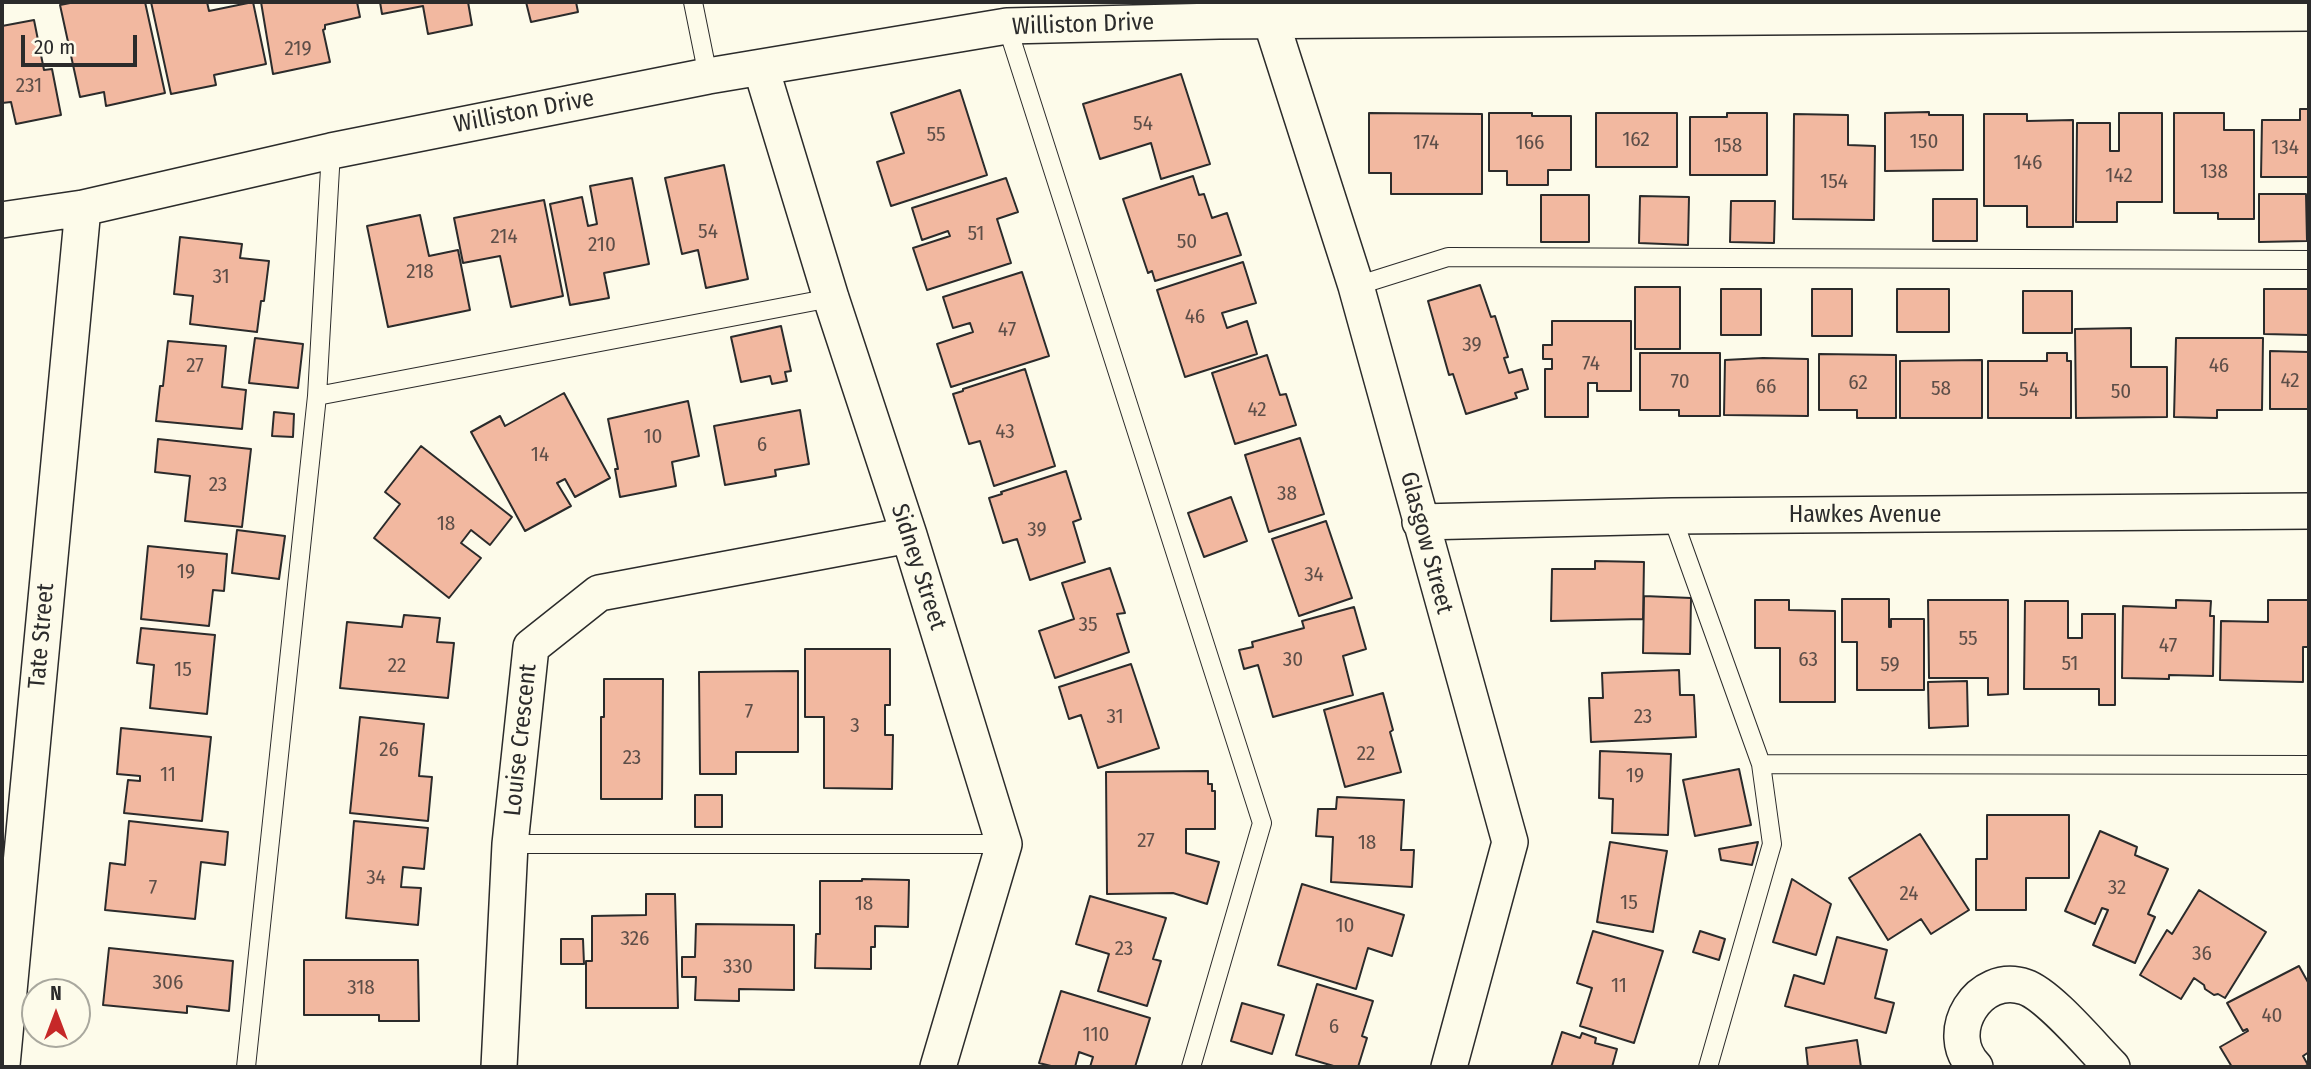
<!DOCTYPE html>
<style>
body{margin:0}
#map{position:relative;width:2311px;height:1069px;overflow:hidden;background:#fdfbea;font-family:"Fira Sans Condensed",sans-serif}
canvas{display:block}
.frame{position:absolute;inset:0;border:4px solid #2b2b2b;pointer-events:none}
.north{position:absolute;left:21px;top:978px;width:70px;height:70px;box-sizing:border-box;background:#fdfbea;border:2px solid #a9a89e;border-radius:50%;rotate:0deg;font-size:19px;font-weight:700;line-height:28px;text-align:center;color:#2b2b2b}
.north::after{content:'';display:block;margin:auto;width:24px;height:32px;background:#c62828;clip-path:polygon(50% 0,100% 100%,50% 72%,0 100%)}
.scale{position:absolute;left:21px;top:35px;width:116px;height:32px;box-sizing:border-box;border:4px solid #2b2b2b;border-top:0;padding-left:9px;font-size:21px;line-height:24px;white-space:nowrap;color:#2b2b2b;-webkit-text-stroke:5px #fdfbea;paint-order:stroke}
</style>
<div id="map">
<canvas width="2311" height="1069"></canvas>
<div class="frame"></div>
<div class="north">N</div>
<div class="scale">20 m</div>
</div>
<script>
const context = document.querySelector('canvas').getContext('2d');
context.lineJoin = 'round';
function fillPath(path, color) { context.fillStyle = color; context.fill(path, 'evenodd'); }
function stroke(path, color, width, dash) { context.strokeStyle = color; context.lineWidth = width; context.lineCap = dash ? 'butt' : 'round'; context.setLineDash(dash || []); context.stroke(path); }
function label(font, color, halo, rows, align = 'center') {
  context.font = font + ' "Fira Sans Condensed",sans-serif'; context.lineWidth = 5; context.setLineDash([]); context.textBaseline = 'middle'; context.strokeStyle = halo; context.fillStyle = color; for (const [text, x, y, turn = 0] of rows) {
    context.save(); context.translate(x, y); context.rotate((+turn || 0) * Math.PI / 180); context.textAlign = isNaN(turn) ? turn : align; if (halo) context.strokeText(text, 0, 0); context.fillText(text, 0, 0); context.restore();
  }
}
const building = new Path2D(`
 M75,2H145L165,93L106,106L104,92L80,97L60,5Z
 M151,2H207L209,11L253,2L266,64L214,75L216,85L171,94Z
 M261,2H357L360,17L325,25V29L323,30L330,62L273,74Z
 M380,2H468L472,25L428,34L423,6L382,14Z
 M526,2H576L578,12L531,22Z
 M34,20L44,70L52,69L61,115L16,124L11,102L2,103V26Z
 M1181,74L1210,164L1161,179L1151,143L1100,159L1083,104Z
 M960,90L987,175L891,206L877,162L904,153L891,113Z
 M2300,109H2309V177H2261L2262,120H2300Z
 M1929,112V115H1963V170L1885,171V113Z
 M1369,113L1482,114V194H1391V173H1369Z
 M1489,113H1532V116H1571V170H1548V185H1507V171H1489Z
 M1596,113H1677V167H1596Z
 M1727,113H1767V175H1690V117H1727Z
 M2119,113H2162V202H2117V222H2076L2077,123H2110V151H2119Z
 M2174,113H2224V130H2254V219H2218V213H2174Z
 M1794,114L1848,115V145L1875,146L1874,220L1793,219Z
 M1984,114H2027V121L2073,120V227H2027V206H1984Z
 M724,165L748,279L706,288L698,250L682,254L665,178Z
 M1193,176L1199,195L1204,194L1212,218L1227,213L1241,255L1155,281L1152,271L1148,273L1123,199Z
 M632,178L649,264L604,273L609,298L570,305L550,204L582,197L588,226L597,224L590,186Z
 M1006,178L1018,212L997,219L1011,263L927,290L913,248L950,236L948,231L922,240L912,208Z
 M2259,194H2306L2307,241L2259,242Z
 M1541,195H1589V242H1541Z
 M1640,196L1689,197L1688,245L1639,243Z
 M1933,199H1977V241H1933Z
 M544,200L563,296L511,307L500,256L463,263L454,218Z
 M1731,201H1775L1774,243L1730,242Z
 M420,215L429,256L458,250L470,310L388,327L367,226Z
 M180,237L242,244L240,258L269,261L264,301H261L257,332L190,324L193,296L174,294Z
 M1243,262L1256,303L1222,313L1227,328L1247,321L1257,354L1185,377L1157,290Z
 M1022,272L1049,356L951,387L937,344L973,332L970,323L953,328L943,297Z
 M1480,285L1491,317L1495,316L1508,357L1504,358L1509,373L1522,369L1528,389L1515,393L1517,398L1466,414L1453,374L1449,375L1428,301Z
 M1635,287H1680V349H1635Z
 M1721,289H1761V335H1721Z
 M1812,289H1852V336H1812Z
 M1897,289H1949V332H1897Z
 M2264,289H2309V335L2264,334Z
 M2023,291H2072V333H2023Z
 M1552,321H1631V391H1597V383H1588V417H1545V369H1552V359H1543V345H1552Z
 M781,326L791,371L785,372L787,381L772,384L770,376L741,382L731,337Z
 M2131,328V367H2167V417L2076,418L2075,329Z
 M255,338L303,344L298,388L249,383Z
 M2176,338H2263L2262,410H2217V418L2174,417Z
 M168,341L226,346L222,387L246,390L242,429L156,421L160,386H163Z
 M2270,351L2309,352V416L2308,409H2270Z
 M1640,353H1720V416H1679V410H1640Z
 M2047,353H2067V361H2071V418H1988V361H2047Z
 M1819,354L1896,355V418H1857V410H1819Z
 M1267,355L1280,395L1286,394L1296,425L1235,444L1212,373Z
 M1763,358L1808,359V416L1724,415L1725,360Z
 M1982,360V418H1900V361Z
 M1025,369L1055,466L994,486L980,441L969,444L953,394L963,391V389Z
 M564,393L610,478L575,497L565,479L557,483L571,506L525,531L471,432L500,416L505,426Z
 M688,401L699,456L672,462L676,486L620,497L615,469H618L608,419Z
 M800,410L809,464L775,470L776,476L725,485L714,426Z
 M274,412L294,414L293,437L272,436Z
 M1300,438L1324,514L1269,532L1245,455Z
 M158,439L251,449L242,527L185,521L190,476L155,472Z
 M421,446L512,517L490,545L471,530L461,543L481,558L449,598L374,538L400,504L385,492Z
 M1066,471L1081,519L1073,522L1085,562L1030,580L1017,539L1003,543L989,498L1002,494L1001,492Z
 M1231,497L1247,541L1204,557L1188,513Z
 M1326,521L1352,598L1299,616L1272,539Z
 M237,530L285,536L279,579L232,573Z
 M148,546L227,554L224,591L213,590L209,626L141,619Z
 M1595,561L1644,562L1643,619L1551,621L1552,569H1595Z
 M1110,568L1125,613L1117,614L1129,652L1055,678L1039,631L1074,619L1062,583Z
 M1644,596L1691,598L1690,654L1643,653Z
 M1842,599H1889V627H1891V619H1924V690H1857V642H1842Z
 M1755,600H1789V610L1835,611V702H1780V648H1755Z
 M1928,600H2008V694L1988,695V678H1929Z
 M2176,600L2211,601L2210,616H2214L2213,676L2169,675V679L2122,678L2123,606L2176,608Z
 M2268,600H2309V647H2303V682L2220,680L2221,621L2268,622Z
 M2025,601H2068V638H2082V614H2115V705H2099V689H2024Z
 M1354,607L1366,649L1343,656L1353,695L1273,717L1258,665L1244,669L1239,650L1253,647L1252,642L1304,628L1302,621Z
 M404,615L440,618L437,642L454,643L448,698L340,688L347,622L402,627Z
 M141,628L215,635L207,714L150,708L154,665L137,663Z
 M805,649H890V705H885V735H893L892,789L824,788V717H805Z
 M1131,664L1159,748L1098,768L1081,715L1069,719L1059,687Z
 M1679,670L1680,695H1694L1696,737L1591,742L1589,698H1603L1602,673Z
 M798,671V752H736V774H700L699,672Z
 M604,679H663L662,799H601V717H604Z
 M1967,681L1968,726L1929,728L1928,682Z
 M1383,693L1393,730L1390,732L1401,772L1345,787L1324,710Z
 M360,717L424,724L419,776L432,777L428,821L350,813Z
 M121,728L211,737L202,821L124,813L128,780L140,781V776L117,774Z
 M1600,751L1671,754L1668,835L1612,833L1613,799L1599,798Z
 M1739,769L1751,825L1695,836L1683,780Z
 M1208,771V784H1212V791H1215V829H1186V853L1219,862L1207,904L1173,893L1107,894L1106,772Z
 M695,795H722V827H695Z
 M1337,797L1404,800L1401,850H1414L1412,887L1331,882L1333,837L1316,836L1318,809H1336Z
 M1987,815H2069V878H2026V910H1976V859H1987Z
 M129,821L228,832L225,865L201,862L195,919L105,910L110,863L125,865Z
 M354,821L428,828L424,869L403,867L401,887L421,888L418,925L346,918Z
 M2100,831L2137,847L2135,855L2168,869L2148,914L2155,917L2135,963L2093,945L2108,910L2102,908L2095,924L2065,911Z
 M1920,834L1969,910L1931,934L1921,919L1888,940L1849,878Z
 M1610,842L1667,851L1653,932L1597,922Z
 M1758,842L1752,865L1721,860L1719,849Z
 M862,879L909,880L908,927L875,926V947H871V969L815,968L816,934H820V881H862Z
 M1792,879L1831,904L1816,955L1773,942Z
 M1302,884L1404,915L1392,956L1368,948L1356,989L1278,965Z
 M2199,890L2266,932L2225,998L2218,994L2214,995L2205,989L2204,985L2194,978L2181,999L2140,975L2167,930L2172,934Z
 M646,894H675L678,1008H586V961H592V916L646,915Z
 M1090,896L1166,918L1153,959L1161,961L1147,1006L1098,991L1109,954L1076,944Z
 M696,924L794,925V990L739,989V1001L695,1000L696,977H682V957H695Z
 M1593,931L1663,951L1634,1043L1580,1026L1592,988L1577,983Z
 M1700,931L1725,939L1719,960L1693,952Z
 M1837,937L1887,950L1875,998L1894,1003L1886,1033L1785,1006L1794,975L1824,984Z
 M561,939H583L584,964H561Z
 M109,948L233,961L229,1011L187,1006V1013L103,1005Z
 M304,960H418L419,1021H379V1015H304Z
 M2299,966L2309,984V1052L2303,1056L2308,1065L2303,1067H2232L2220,1047L2248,1031L2247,1029L2243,1031L2227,1003Z
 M1317,984L1373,1001L1362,1036L1367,1038L1358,1067H1337L1296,1055Z
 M1061,991L1150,1018L1135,1067H1090L1093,1057L1079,1052L1075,1067H1055L1039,1063Z
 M1242,1003L1284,1015L1272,1054L1231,1041Z
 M1562,1032L1580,1038L1582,1033L1596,1038L1595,1043L1617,1049L1612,1067H1551Z
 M1857,1040L1861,1067H1808L1806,1048Z`);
fillPath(building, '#f2b8a0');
stroke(building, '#2b2b2b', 2);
const lane = new Path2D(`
 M693,2L708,76
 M1007,26L1262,823L1191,1067
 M1356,286L1448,257L2309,260
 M317,396L831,298
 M1672,516L1761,764L1772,844L1708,1067
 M1761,764L2309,765
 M510,844H1004
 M246,1067L317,396L331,151`);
const street = new Path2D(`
 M1271,21L1356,286L1510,842L1449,1067
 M761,68L831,298L909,535L1004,844L938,1067
 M2,220L83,208L331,151L708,76L1007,26L1219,21L2309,13
 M1420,522L1672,516L2309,511
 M2,1065L83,208
 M499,1067L510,844L531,647L599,593L909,535
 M1975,1067C1941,1033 1979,971 2025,987C2049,995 2092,1047 2112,1067`);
stroke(lane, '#2b2b2b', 20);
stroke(street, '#2b2b2b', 38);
stroke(lane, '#fdfbea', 18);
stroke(street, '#fdfbea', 35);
label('21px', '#5d4e48', null, [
 ["219",298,49],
 ["231",29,86],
 ["54",1143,124],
 ["55",936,135],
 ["162",1636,140],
 ["150",1924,142],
 ["174",1426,143],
 ["166",1530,143],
 ["158",1728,146],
 ["134",2285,148],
 ["146",2028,163],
 ["138",2214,172],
 ["142",2119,176],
 ["154",1834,182],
 ["54",708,232],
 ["51",976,234],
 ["214",504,237],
 ["50",1187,242],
 ["210",602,245],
 ["218",420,272],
 ["31",221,277],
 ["46",1195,317],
 ["47",1007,330],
 ["39",1472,345],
 ["74",1591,364],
 ["27",195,366],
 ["46",2219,366],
 ["42",2290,381],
 ["70",1680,382],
 ["62",1858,383],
 ["66",1766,387],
 ["58",1941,389],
 ["54",2029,390],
 ["50",2121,392],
 ["42",1257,410],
 ["43",1005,432],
 ["10",653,437],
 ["6",762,445],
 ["14",540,455],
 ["23",218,485],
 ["38",1287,494],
 ["18",446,524],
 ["39",1037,530],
 ["19",186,572],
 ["34",1314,575],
 ["35",1088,625],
 ["55",1968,639],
 ["47",2168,646],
 ["30",1293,660],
 ["63",1808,660],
 ["51",2070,664],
 ["59",1890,665],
 ["22",397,666],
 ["15",183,670],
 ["7",749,712],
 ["31",1115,717],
 ["23",1643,717],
 ["3",855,726],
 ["26",389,750],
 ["22",1366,754],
 ["23",632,758],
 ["11",168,775],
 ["19",1635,776],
 ["27",1146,841],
 ["18",1367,843],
 ["34",376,878],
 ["7",153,888],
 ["32",2117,888],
 ["24",1909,894],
 ["15",1629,903],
 ["18",864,904],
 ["10",1345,926],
 ["326",635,939],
 ["23",1124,949],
 ["36",2202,954],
 ["330",738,967],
 ["306",168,983],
 ["11",1619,986],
 ["318",361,988],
 ["40",2272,1016],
 ["6",1334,1027],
 ["110",1096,1035]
]);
label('24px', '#2b2b2b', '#fdfbea', [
 ["Williston Drive",1083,25,-2],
 ["Williston Drive",524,112,-11],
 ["Hawkes Avenue",1865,515],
 ["Glasgow Street",1426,543,75],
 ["Sidney Street",918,567,72],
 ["Tate Street",42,636,-85],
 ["Louise Crescent",521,740,-84]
]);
</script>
